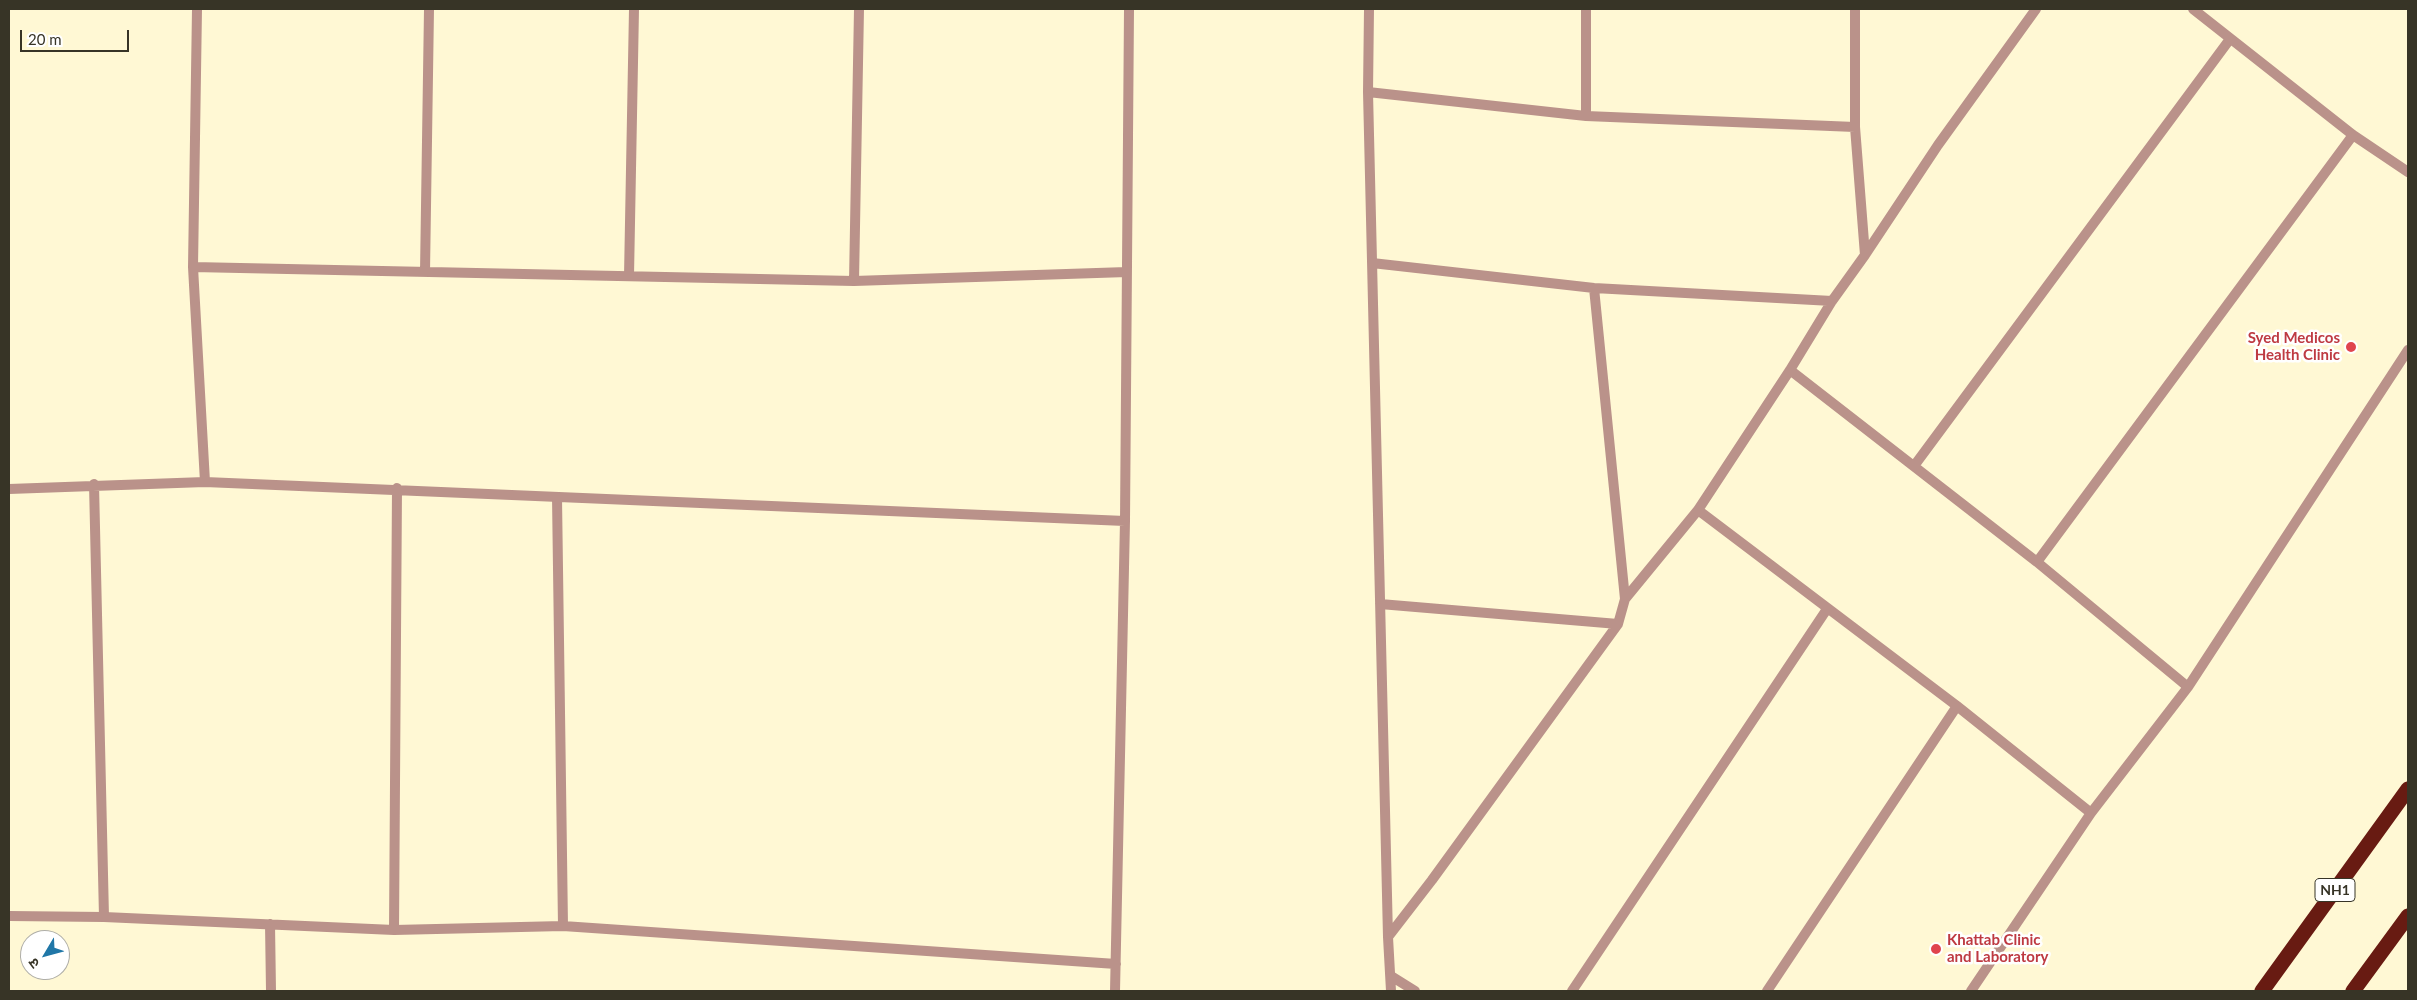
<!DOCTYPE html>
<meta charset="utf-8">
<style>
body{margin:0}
#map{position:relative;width:2417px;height:1000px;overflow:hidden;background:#fff8d4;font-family:Lato,"Noto Sans Devanagari",sans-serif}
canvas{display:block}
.frame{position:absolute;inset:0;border:10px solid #373426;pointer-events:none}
.north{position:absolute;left:20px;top:930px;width:50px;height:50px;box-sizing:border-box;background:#fff;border:1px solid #afaea8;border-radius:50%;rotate:233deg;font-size:14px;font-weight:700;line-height:20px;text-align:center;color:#373426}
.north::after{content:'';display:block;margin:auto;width:18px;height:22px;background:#2077a7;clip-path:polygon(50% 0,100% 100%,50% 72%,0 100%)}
.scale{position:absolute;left:20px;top:30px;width:109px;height:22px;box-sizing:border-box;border:2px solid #373426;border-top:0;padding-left:6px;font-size:15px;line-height:18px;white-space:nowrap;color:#373426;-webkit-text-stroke:4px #fff;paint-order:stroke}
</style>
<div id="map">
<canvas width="2417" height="1000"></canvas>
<div class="frame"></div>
<div class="north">उ</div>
<div class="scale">20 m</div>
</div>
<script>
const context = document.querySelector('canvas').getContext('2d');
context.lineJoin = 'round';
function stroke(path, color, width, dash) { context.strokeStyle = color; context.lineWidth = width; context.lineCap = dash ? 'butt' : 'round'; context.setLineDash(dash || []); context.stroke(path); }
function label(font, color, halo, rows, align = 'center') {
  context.font = font + ' Lato,sans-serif'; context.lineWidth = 5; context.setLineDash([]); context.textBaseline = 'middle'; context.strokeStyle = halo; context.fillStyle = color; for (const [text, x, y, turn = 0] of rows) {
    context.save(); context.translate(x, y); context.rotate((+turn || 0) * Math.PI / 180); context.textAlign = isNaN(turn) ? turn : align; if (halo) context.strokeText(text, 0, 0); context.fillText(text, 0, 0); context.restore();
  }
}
stroke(new Path2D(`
 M197,9L193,267L205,482
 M1369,9L1368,92L1388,937L1391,991
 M1586,9V116
 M1855,9V127L1865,255
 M2193,9L2353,135L2408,172
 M1368,92L1586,116L1855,127
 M1372,263L1594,288L1832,301
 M193,267L854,281L859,9
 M425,272L429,9
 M629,276L634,9
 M854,281L1127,272
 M1594,288L1625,599
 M1790,370L2037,562L2188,687
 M1914,466L2230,39
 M94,484L104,917
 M9,489L205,482L1125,521
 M557,497L563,926
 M1698,510L1957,706L2091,813
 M2037,562L2353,135
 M1380,604L1618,624
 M9,916L104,917L394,930L563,926L1116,964
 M270,924L271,991
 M394,930L397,488
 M1388,937L1432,880L1618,624L1625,599L1698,510L1790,370L1832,301L1865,255L1938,145L2036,9
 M1391,976L1415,991
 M1115,991L1125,521L1129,9
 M1572,991L1827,609
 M1767,991L1957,706
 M1971,991L2091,813L2188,687L2408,350`), '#ba928a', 10);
stroke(new Path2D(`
 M2262,991L2408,789
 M2353,991L2408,916`), '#681b12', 15);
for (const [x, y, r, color] of [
 [2351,347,6,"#e0444e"],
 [1936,949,6,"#e0444e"]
]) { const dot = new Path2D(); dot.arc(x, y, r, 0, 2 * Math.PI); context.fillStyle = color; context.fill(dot); stroke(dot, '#fff', 2); }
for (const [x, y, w] of [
 [2335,890,40]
]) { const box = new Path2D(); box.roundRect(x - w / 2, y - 11.5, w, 23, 4); context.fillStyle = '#fff'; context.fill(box); stroke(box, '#373426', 1); }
label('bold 14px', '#373426', null, [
 ["NH1",2335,890]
]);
label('bold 15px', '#be3a42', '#fff', [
 ["Syed Medicos",2340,338],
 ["Health Clinic",2340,355],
 ["Khattab Clinic",1947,940,"left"],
 ["and Laboratory",1947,957,"left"]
], 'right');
</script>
